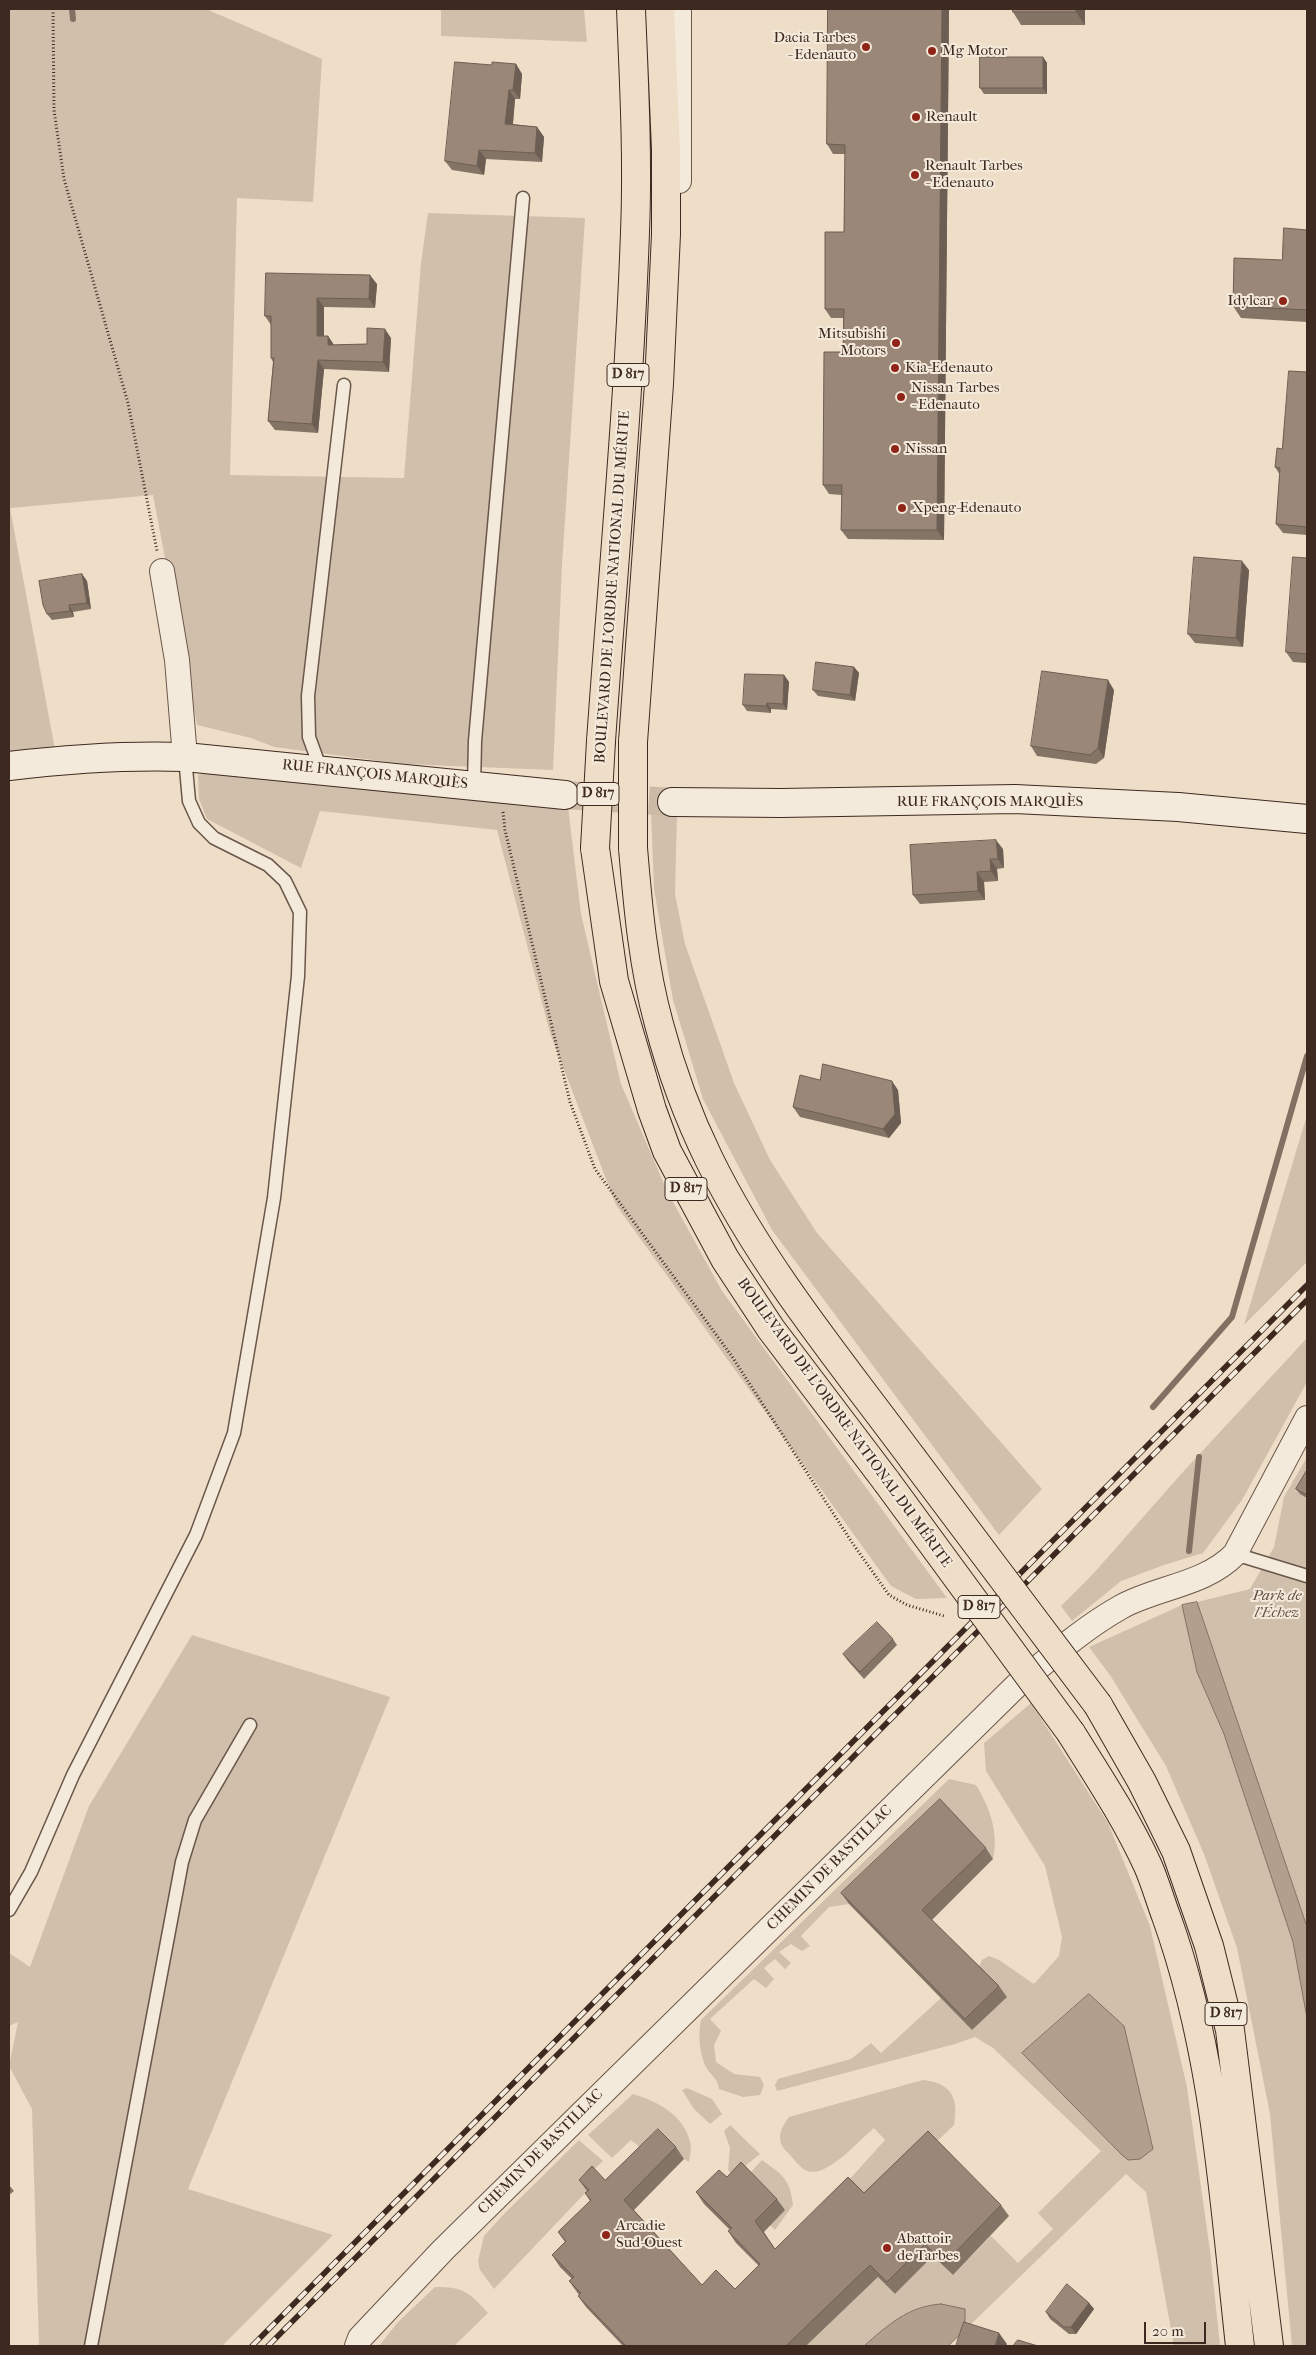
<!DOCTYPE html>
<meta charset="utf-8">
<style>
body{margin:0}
#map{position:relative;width:1316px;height:2355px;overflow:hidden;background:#eedec7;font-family:"IM FELL French Canon",serif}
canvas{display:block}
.frame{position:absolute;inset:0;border:10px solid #3e2920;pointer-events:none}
.scale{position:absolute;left:1144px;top:2322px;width:62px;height:22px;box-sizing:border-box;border:2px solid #3e2920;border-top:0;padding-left:6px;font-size:15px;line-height:18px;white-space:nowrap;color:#3e2920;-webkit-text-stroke:4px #f4eadb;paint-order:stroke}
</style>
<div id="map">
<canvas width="1316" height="2355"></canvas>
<div class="frame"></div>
<div class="scale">20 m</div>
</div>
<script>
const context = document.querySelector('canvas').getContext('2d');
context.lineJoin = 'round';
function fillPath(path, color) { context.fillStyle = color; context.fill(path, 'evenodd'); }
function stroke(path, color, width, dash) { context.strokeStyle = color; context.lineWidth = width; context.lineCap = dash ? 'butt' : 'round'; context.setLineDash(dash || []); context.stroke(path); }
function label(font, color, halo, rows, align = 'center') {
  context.font = font + ' "IM FELL French Canon",serif'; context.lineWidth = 4; context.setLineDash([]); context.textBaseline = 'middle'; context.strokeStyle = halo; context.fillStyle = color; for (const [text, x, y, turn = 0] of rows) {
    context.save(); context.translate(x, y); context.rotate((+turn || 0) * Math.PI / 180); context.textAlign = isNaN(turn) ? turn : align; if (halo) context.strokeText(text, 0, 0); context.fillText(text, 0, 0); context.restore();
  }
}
fillPath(new Path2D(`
 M9,9H206L322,59L313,202L237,198L230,475L404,478L421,263L428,213L585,218L562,565L553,770L403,764L274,747L251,738L197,725L153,495L10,508L59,771L9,774Z
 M441,9H584L587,42L441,36Z
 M216,770L568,807L581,914L621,1084L667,1191L722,1291L947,1598L916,1599L891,1586L616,1205L550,1033L497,830L320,811L301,868L207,819L199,799L198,775Z
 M651,812L677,814L675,894L685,944L734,1083L770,1160L817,1233L1042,1489L999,1535L772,1230L703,1099L673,1000L654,889Z
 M1307,1115V1262L1244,1325Z
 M1307,1338V1382L1242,1500L1203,1553L1164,1565L1121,1581L1072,1621L1061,1606L1093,1574L1182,1473Z
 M1307,1457V1927L1197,1602L1250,1589L1274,1547L1284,1497Z
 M1182,1605L1197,1672L1224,1734L1293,1942L1307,2018V2346H1292L1270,2114L1237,1948L1204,1854L1166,1766L1110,1675L1089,1647Z
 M192,1635L390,1697L188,2189L333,2235L222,2346H39L32,2109L9,2066L18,2022L9,2026V1953L30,1967L89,1806Z
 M1031,1703L1108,1823L1150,1926L1187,2087L1210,2251L1220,2346H1174L1146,2192L1126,2174L965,2330L929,2305C900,2314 886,2327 864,2346H806L878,2277L895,2294L933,2256L953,2275L991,2236L1018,2263L1053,2229L1038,2213L1101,2151L993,2048L975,2037L955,2044L777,2091L775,2085L778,2079L851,2059L871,2043L881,2053L941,1998L973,2030L978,1969L982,1960L989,1956L999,1960L1034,1984L1059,1956L1062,1937L1045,1866L986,1771L984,1743ZM1124,2026L1153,2149L1121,2154L1077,2108Z
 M949,1779L976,1785C990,1808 999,1833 993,1859L947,1810L849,1904L829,1907L801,1936L810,1946L802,1951L791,1944L779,1952L791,1963L785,1969L775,1959L764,1968L774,1979L766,1988L754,1979L710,2019L721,2031L714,2045L716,2062L734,2074L760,2077L764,2085L760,2095L743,2097L719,2089C718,2078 709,2074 705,2065C699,2051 698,2034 701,2020Z
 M923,2080C951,2083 959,2097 954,2125L872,2204L848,2181L885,2140L874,2128C859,2140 825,2181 805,2170C798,2166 792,2156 786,2151C775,2139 781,2128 789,2117Z
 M687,2088L712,2099L722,2114L710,2124L694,2109L682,2090Z
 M633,2094C657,2101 684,2115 690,2142C692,2148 690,2156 689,2162L684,2159L646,2152L631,2140L612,2158L588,2135Z
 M730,2125L760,2154L733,2176L728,2170L730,2148L724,2131Z
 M579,2140L603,2161L584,2179L587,2191L494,2289L480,2270L478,2261L484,2236L502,2216Z
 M762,2160C783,2175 790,2179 793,2205L775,2230L770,2225L749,2174Z
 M435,2287C464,2287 469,2292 488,2313L454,2346H379L398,2322Z`), '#d0bfab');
const water = new Path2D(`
 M1197,1602L1307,1927V2018L1293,1942L1224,1734L1197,1672L1182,1605Z
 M1089,1994L1124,2026L1153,2149L1140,2159L1128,2160L1121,2154L1022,2053Z
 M941,2304L965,2309V2330L948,2346H864C887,2326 908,2306 941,2304Z`);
fillPath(water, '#b2a08e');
stroke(water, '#847062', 1);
stroke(new Path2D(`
 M72,9L73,19
 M1153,1407L1232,1317L1307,1056
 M1189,1551L1199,1457`), '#847062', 6);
stroke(new Path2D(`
 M565,795L672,802`), '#cbbaa6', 28, [28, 14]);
const lane = new Path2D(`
 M321,770L309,737L308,696L344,385
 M474,785L475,741L523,198
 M1235,1554L1307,1576
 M9,1910L31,1872L73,1775L196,1535L234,1433L274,1198L298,976L300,912L285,881L268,865L214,838L199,823L189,801L185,757
 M91,2346L182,1862L195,1820L250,1725`);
const street = new Path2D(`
 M679,9V181
 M162,571L177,660L185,757
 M357,2346L360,2338L443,2250L1016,1686C1050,1658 1082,1629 1121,1607C1157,1587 1205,1585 1235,1554L1307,1418`);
const secondary = new Path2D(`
 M9,766C68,759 125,755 185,757L565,795
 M672,802L781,803L1015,799L1178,807L1307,819`);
const primary = new Path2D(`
 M601,741C613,571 629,402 635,232C638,158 634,83 631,9
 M633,742L659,384L666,234V150L660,9
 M595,848L614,981L652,1110L667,1151L725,1259L771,1329L887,1482
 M633,848C638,907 643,966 659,1024C671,1070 688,1116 709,1159C762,1267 841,1362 913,1459
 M1098,1705L1142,1782L1176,1851L1209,1946L1230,2030L1269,2346
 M1071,1733C1098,1776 1127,1820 1148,1866C1155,1882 1160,1900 1166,1916C1216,2054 1224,2202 1240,2346`);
stroke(lane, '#6a564a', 15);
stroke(street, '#6a564a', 26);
stroke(secondary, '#3e2920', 30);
stroke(primary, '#3e2920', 30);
stroke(new Path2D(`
 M53,9L54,110L64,179L128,403L157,551
 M503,812L505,830L570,1102L595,1169L731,1355L853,1544L889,1595L907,1605L944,1616`), '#3e2920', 3, [1, 2.5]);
stroke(lane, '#f4eadb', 12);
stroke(street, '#f4eadb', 24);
stroke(secondary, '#f4eadb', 28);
stroke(primary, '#eedec7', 28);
const rail = new Path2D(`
 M252,2346L1307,1285
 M268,2346L1307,1300`);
stroke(rail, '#3e2920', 5.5);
stroke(rail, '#f4eadb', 4, [11]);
const primaryBridge = new Path2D(`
 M633,742V848
 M595,848L601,741
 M913,1459L1098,1705
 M887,1482L1071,1733`);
stroke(primaryBridge, '#3e2920', 30, []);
stroke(primaryBridge, '#eedec7', 28);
fillPath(new Path2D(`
 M828,9H949L944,540L848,539L841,530L842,495L829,494L823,485L843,352V318H831L825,309L844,232L845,154H833L827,144Z
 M1013,9H1085V25H1021L1013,12Z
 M1043,57L1047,63V94H984L980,88Z
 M516,64L522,74L520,99H515L513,124L537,127L544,137L542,162L486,159L484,175L452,170L445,161L492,65Z
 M1307,230V322L1241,318L1233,306L1282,260Z
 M266,273L377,284L375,308L324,307V336H328L334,345L367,344L391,338L389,372L324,369L318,433L275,430L268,421L273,362L271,358V325L265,316Z
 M1307,372V535L1283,533L1276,524L1280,475L1275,467L1282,449Z
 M1307,558V663L1293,662L1286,652Z
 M1249,570L1243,647L1195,643L1188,634Z
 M82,574L87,581L91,609L73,612L74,617L52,620L47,614Z
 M854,667L859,673L855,701L818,696L813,690Z
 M784,675L789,682L787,710L771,709V713L747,711L743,705Z
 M1114,690L1104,758L1096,764L1037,756L1031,746Z
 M1003,849L1004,868L997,869L998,881L984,882L985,900L920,904L913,895Z
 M820,1080L898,1090L901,1123L889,1138L800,1117L793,1107Z
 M1307,1470V1498L1300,1494L1296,1489Z
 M893,1639L897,1645L864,1679L848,1661L843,1654Z
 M986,1848L993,1859L932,1920L999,1986L1007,1997L972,2030L849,1904L841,1893Z
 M676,2147L684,2159L634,2210L702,2285L735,2289L759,2266L736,2243L728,2231L730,2230L704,2204L696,2192L727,2177L777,2199L785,2210L764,2232L775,2249L864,2193L1001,2205L1009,2216L953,2275L933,2256L895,2294L878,2277L806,2346H623L586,2307L578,2296L579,2295L569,2281L572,2279L560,2267L552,2255L565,2242L558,2232L590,2201L585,2193L587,2191L579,2180H605Z
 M9,2185L14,2191L9,2195Z
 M1089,2303L1094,2309L1076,2334H1069L1050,2319L1046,2312Z`), '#847466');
fillPath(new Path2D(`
 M942,9H949L944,540L937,530Z
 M1076,9H1085V25L1076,12Z
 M1043,57L1047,63V94L1043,88Z
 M516,64L522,74L520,99L513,90Z
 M509,90L515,99L512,133L505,124Z
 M537,127L544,137L542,162L535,153Z
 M479,150L486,159L484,175L477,166Z
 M370,275L377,284L375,308L369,299Z
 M317,298L324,307V345L317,336Z
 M385,329L391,338L389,372L383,362Z
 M328,336L334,345H328Z
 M318,360L324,369L318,433L312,424Z
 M1242,561L1249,570L1243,647L1236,638Z
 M82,574L87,581L91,609L87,603Z
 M69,605L73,612L74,617L70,611Z
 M854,667L859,673L855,701L850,695Z
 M784,675L789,682L787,710L783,704Z
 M1108,680L1114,690L1104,758L1098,748Z
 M767,703L771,709V713L766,706Z
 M996,840L1003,849L1004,868L998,859Z
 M990,859L997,869L998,881L991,871Z
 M977,872L984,882L985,900L978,891Z
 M892,1081L898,1090L901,1123L889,1138L883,1129Z
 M1089,2303L1094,2309L1076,2334L1071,2327Z
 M999,2333L1007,2344L1006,2346H995Z`), '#6c5e53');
const building = new Path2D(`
 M828,9H942L937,530H841L842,485H823L824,352H843L844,309H825V232H844L845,145L827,144Z
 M1013,9H1076V12H1013Z
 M980,57H1043V88H980Z
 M455,62L492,65V62L516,64L513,90H509L505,124L537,127L535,153L479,150L477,166L445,161Z
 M1284,228L1307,230V310L1233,306L1234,258L1282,260Z
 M266,273L370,275L369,299L317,298V336H328V345L367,344V328L385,329L383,362L318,360L312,424L268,421L274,358H271V316H265Z
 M1289,371L1307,372V527L1276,524L1280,468L1275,467L1277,448L1282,449Z
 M1194,557L1242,561L1236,638L1188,634Z
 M1293,557L1307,558V654L1286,652Z
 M82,574L87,603L69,605L70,611L47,614L43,605L39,581Z
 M816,662L854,667L850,695L813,690Z
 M1042,671L1108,680L1098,748L1090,755L1031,746Z
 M745,674L784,675L783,704L767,703L766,706L743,705Z
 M996,840L998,859H990L991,871L977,872L978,891L913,895L910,845Z
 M823,1064L892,1081L895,1114L883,1129L793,1107L800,1075L820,1080Z
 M1307,1470V1495L1296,1489Z
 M877,1622L893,1639L860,1672L843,1654Z
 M940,1799L986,1848L922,1910L999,1986L965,2019L841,1893Z
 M658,2129L676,2147L624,2200L702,2285L716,2270L735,2289L760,2264L728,2231L732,2228L696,2192L719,2170L727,2177L741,2162L777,2199L755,2221L775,2249L848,2177L864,2193L928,2131L1001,2205L944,2264L925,2244L887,2282L870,2265L786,2346H626L578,2296L581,2293L569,2281L574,2277L552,2255L566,2241L558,2232L591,2200L585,2193L589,2190L579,2180L592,2166L605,2180Z
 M1067,2284L1089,2303L1071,2327H1064L1046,2312Z
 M964,2322L999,2333L995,2346H956Z
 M1018,2340L1038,2346H1013Z`);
fillPath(building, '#9a8777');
stroke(building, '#6c5e53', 1);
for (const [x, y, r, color] of [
 [866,47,5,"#8f2418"],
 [932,51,5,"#8f2418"],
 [916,117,5,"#8f2418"],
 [915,175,5,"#8f2418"],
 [1283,301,5,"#8f2418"],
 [896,343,5,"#8f2418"],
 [895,368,5,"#8f2418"],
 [901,397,5,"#8f2418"],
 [895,449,5,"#8f2418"],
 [902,508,5,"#8f2418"],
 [606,2235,5,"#8f2418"],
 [887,2248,5,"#8f2418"]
]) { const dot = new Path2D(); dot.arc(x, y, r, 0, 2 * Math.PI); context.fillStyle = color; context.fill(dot); stroke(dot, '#f4eadb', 2); }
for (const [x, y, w] of [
 [628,375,42],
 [598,794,42],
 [686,1189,42],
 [979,1607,42],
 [1226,2014,42]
]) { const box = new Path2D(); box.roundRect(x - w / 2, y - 11.5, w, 23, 4); context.fillStyle = '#f4eadb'; context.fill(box); stroke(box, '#3e2920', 1); }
label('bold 14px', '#3e2920', null, [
 ["D 817",628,375],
 ["D 817",598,794],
 ["D 817",686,1189],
 ["D 817",979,1607],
 ["D 817",1226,2014]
]);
label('15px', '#3e2920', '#f4eadb', [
 ["Dacia Tarbes",856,38,"right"],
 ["- Edenauto",856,55,"right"],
 ["Mg Motor",942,51],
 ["Renault",926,117],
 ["Renault Tarbes",925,166],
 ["- Edenauto",925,183],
 ["Idylcar",1273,301,"right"],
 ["Mitsubishi",886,334,"right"],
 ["Motors",886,351,"right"],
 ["Kia-Edenauto",905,368],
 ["Nissan Tarbes",911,388],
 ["- Edenauto",911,405],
 ["Nissan",905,449],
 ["Xpeng-Edenauto",912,508],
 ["Arcadie",616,2226],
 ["Sud-Ouest",616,2243],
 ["Abattoir",897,2239],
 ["de Tarbes",897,2256]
], 'left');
label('15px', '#3e2920', '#f4eadb', [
 ["BOULEVARD DE L'ORDRE NATIONAL DU MÉRITE",613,587,-86],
 ["RUE FRANÇOIS MARQUÈS",375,775,6],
 ["RUE FRANÇOIS MARQUÈS",990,802],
 ["BOULEVARD DE L'ORDRE NATIONAL DU MÉRITE",844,1423,54],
 ["CHEMIN DE BASTILLAC",830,1868,-45],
 ["CHEMIN DE BASTILLAC",541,2152,-45]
]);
label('italic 15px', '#624e43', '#f4eadb', [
 ["Park de",1277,1596],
 ["l'Échez",1277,1613]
]);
</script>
